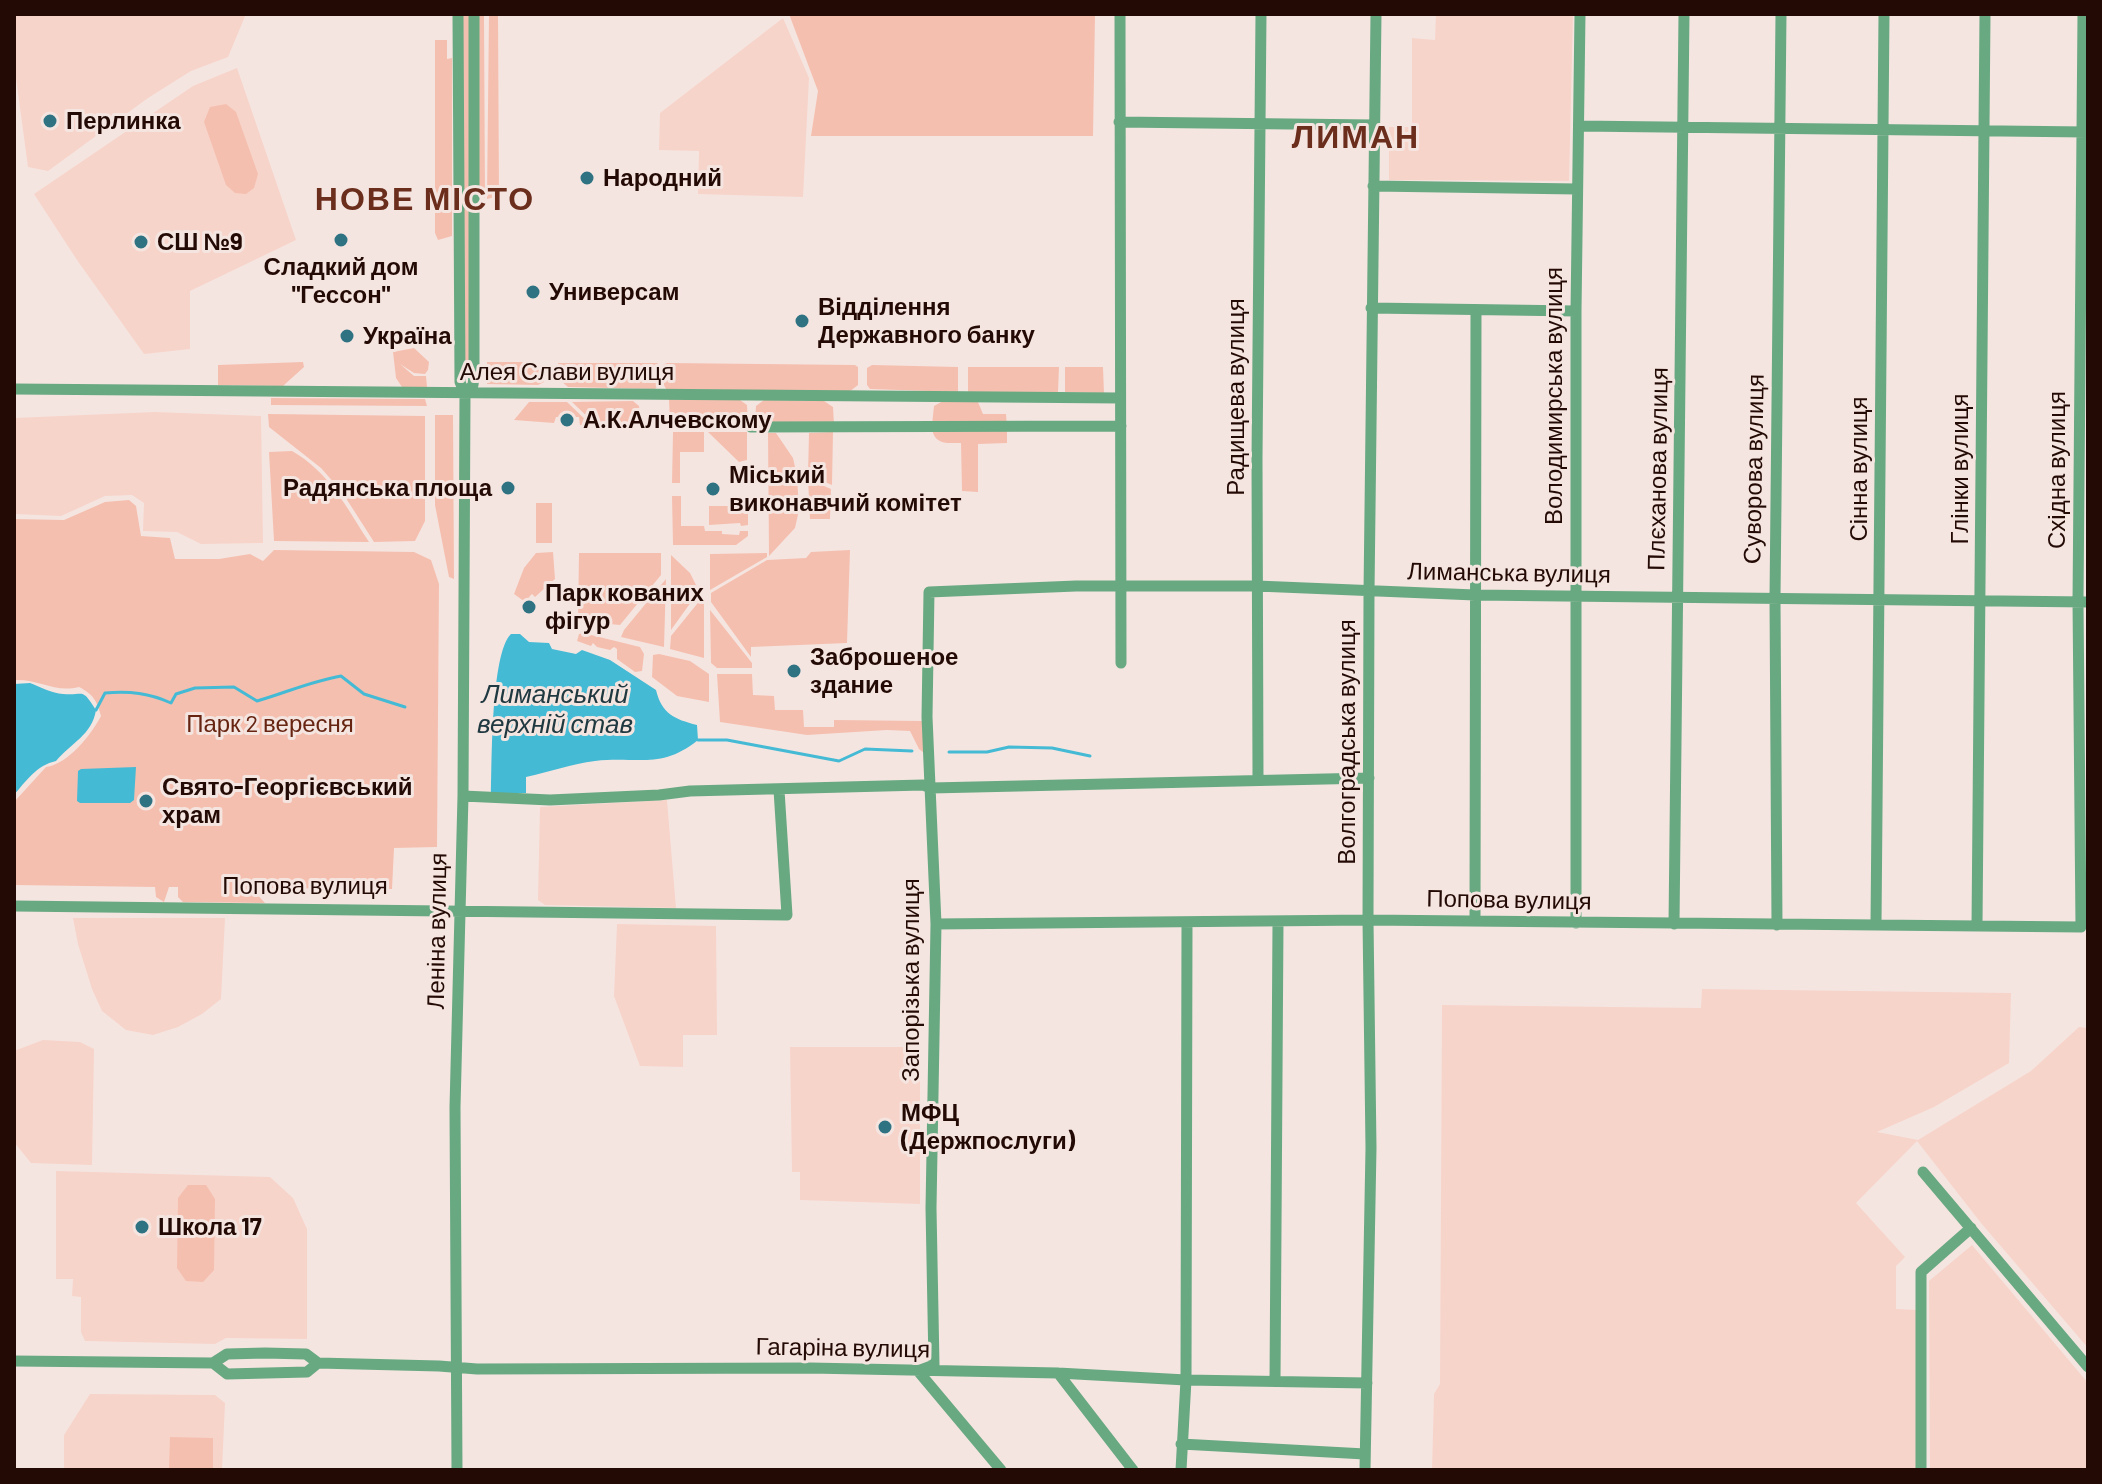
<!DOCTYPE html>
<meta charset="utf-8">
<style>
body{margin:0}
#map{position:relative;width:2102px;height:1484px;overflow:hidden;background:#f5e5e1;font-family:Barlow,sans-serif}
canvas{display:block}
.frame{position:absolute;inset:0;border:16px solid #240a04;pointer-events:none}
</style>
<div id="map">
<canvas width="2102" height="1484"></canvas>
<div class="frame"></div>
</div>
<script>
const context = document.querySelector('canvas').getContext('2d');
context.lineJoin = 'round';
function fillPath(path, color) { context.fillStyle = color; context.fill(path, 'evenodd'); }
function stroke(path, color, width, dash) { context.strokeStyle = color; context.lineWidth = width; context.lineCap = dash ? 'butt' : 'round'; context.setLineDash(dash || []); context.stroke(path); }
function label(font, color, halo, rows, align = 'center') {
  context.font = font + ' Barlow,sans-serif'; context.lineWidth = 6; context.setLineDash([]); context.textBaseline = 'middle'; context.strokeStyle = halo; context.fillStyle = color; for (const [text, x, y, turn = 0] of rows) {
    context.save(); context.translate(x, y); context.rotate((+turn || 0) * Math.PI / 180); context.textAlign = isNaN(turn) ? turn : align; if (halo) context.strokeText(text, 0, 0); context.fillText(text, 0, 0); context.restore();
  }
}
fillPath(new Path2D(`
 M14,14H246L228,57L191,71L148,98L48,171L28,167L14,63Z
 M1436,14H1573L1569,181L1389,180V127H1412V38L1435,40Z
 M783,18L809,78L803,197L698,194L699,151L659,150L660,113Z
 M237,68L296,240L190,291V349L144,354L77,260L34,194L193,86Z
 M155,412L261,416L263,543L201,544L177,532L143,531L144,503L132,495L105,496L61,516L14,514V418Z
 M667,800L676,908L545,905L538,900L540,807Z
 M73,918H225L221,999L202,1014L178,1027L153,1035L126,1030L102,1011L92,989L78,944Z
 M617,924L716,926L717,1035H683V1067L640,1066L614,996Z
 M1702,989L2011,993L2009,1063L1934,1107L1877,1132L1918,1140L2031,1071L2079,1027L2088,1028V1348L1981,1223L1917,1141L1856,1203L1905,1257L1896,1266V1309L1918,1310L1917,1470H1432L1434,1394L1440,1384L1442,1005L1701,1008Z
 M43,1040L80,1042L94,1049L92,1165L31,1163L14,1142V1051Z
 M790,1047H920V1204L800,1200V1172H792Z
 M56,1171L270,1177L293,1198L307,1229V1339L226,1338L215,1344L85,1341L81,1332V1297L72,1296L73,1279H56Z
 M1972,1245L2088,1383V1470H1930L1929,1281Z
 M90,1394L215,1395L225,1403L222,1470H64V1435Z`), '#f7d4ca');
fillPath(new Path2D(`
 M462,14H469V372H463Z
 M478,14H484L485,198L479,194Z
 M489,14H498L499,196L487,199Z
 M789,14H1095L1093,136H811L818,91Z
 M435,40H447V59L452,58V236L438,240L435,233Z
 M226,104L236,112L258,174L254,188L246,194L235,193L226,185L204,122L210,107Z
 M414,348L429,362L428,370L425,374L414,373L400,364L414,376H426L427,387H402L396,378L393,352Z
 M303,362L304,367L283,386L218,385V365Z
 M487,362H534L543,368L544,382L538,385L487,384Z
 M558,363H657L660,365L661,383L655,389L568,387L561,381Z
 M667,363L855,365L858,367V385L849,392L666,389L664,385L663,365Z
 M872,365L958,367V392L870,389L867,385V368Z
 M968,367H1059L1058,393L968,392Z
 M1065,367H1103L1104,393L1065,392Z
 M271,398L425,399L427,406L271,405Z
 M669,399L740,400L747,405L748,424H670Z
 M764,400L824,401L833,407L834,425L755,423L756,406Z
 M633,401L639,406L641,423L596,425L572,402Z
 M943,401L978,402L983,414H1006L1007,426L932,425L934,406Z
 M529,402H567L591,425H580L579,417H556L554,423L514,420Z
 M268,414L425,416V521L415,541L374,542L342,492L321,468L269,427Z
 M435,415H453L454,579L449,577L435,505Z
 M932,429L1007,430V443L978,444V492L962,491L961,443C947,443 935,445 932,429Z
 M673,432H704V452H680V483H672Z
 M708,432H747V460L739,462Z
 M833,432L832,485L808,475L809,433Z
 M768,433H776L793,458L797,476L799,510L795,528L769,556Z
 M292,451C328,471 347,508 369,542L274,541L269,452Z
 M808,479L831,489L830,519H810Z
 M672,496H681V526H704L705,531H722V534L739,535L740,531H748V536L736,545H673Z
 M129,500L136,506L141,536L170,538L175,559H219L250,554L263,561L274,550L414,552L431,560L439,584L437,847L394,848L392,889L251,888L265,903L183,902L178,897V887H169L164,902L156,897L155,887L14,885V802L46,767C68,764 91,735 101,716C97,701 93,694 79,687C54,693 40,679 14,680V519L64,520L105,502Z
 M536,503H552V543H536Z
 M709,506H748V525L741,526L740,523L709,525Z
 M850,550L847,643L751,647V657L711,602V593L767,560L806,558L811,552Z
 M553,552L555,579L535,597L532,594L529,597L532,600L528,604L514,594L524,568L536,553Z
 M579,553H661V575L620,625L578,621Z
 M767,553V557L710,590V554Z
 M671,555L690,573L699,591L671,630Z
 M666,579L664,647L621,637L624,630Z
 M701,599L704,602V658L670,649L671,636Z
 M710,610L752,663V668H717L711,663Z
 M583,633L640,647L644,654L642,671L635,672L617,659V649L614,647L610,650L597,647L593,643L591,646L577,641L579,634Z
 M659,654L690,661L709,674V702L677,696L652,677L653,655Z
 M717,674H752L753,695L774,696L775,710H803L804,727H834V720L922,721L924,753L919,749L910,731L887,730L807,735L720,722Z
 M188,1185H206L215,1199L214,1270L203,1282L186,1281L177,1268L178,1198Z
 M170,1437L213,1438V1470H169Z`), '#f5bfaf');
fillPath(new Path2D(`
 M511,634H520L529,642L549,643L552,649L576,654L582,650L610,660L656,690C662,714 674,719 697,725L698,740C661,770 637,756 595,761C572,764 549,772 526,777V793H491C492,761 491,653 511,634Z
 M30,683C40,687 52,693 63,694C85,696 81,687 96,710C92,735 71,743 56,761C37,765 26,781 14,795V684Z
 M136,767L134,800L130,803H80L77,801L78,771L81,769Z`), '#45bad5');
stroke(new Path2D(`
 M96,710L105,693C130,691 149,693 171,703L176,694L195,688L234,687L257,701C285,693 312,681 341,676L364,694L405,707
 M698,740H727L839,761L865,749L912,751
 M949,752H987L1009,747L1052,748L1090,756`), '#45bad5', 3);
stroke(new Path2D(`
 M1120,14L1121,663
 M1119,122L1375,125
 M1579,126L2086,132
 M1373,186L1577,189
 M1371,308L1576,311
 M14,389L1120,398
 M465,394L473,385L474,376V14
 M751,427L1121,426
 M1258,779L1257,459L1261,14
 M463,796L550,800L659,795L690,791L923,785L931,788L1369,778
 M14,906L787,915L779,790
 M1475,921L1476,310
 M1576,923V311L1580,14
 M936,924L1368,920L2081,927L2078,601L2083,14
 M1674,924L1684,14
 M1876,924L1884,14
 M1777,925L1775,598L1781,14
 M1977,925L1985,14
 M1923,1172L2088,1367
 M14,1361L213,1363L227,1354L265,1353L306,1354L318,1363L439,1366L477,1369L810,1368L1058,1373L1186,1380L1367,1383
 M213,1363L227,1374L307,1372L318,1363
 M1058,1373L1133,1470
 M1275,1381L1278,922
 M1181,1444L1365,1454
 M457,1470L455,1107L463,796L465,394L460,382L458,14
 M1001,1470L918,1371L934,1365L931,1208L936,924L927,717L929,592L1076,586H1257L1475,595L2088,602
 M1181,1470L1186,1380L1187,923
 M1365,1470L1371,1148L1368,920L1369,592L1376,14
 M1921,1470V1272L1971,1228`), '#69a982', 11);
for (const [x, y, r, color] of [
 [50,121,8,"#2f7383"],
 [587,178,8,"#2f7383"],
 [341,240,8,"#2f7383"],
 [141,242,8,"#2f7383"],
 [533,292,8,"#2f7383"],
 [802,321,8,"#2f7383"],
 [347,336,8,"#2f7383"],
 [567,420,8,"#2f7383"],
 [508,488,8,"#2f7383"],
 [713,489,8,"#2f7383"],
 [529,607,8,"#2f7383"],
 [794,671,8,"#2f7383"],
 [146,801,8,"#2f7383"],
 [885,1127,8,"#2f7383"],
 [142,1227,8,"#2f7383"]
]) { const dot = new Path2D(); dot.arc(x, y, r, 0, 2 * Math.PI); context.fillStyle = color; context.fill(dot); stroke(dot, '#f5e5e1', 3); }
label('bold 24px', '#240a04', '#f5e5e1', [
 ["Перлинка",66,121],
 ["Народний",603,178],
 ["СШ №9",157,242],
 ["Сладкий дом",341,267,"center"],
 ["\"Гессон\"",341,295,"center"],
 ["Универсам",549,292],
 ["Відділення",818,307],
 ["Державного банку",818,335],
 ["Україна",363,336],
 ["А.К.Алчевскому",583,420],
 ["Міський",729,475],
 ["виконавчий комітет",729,503],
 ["Радянська площа",492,488,"right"],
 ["Парк кованих",545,593],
 ["фігур",545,621],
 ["Заброшеное",810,657],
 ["здание",810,685],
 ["Свято-Георгієвський",162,787],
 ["храм",162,815],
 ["МФЦ",901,1113],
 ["(Держпослуги)",901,1141],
 ["Школа 17",158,1227]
], 'left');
label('24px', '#240a04', '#f5e5e1', [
 ["Алея Слави вулиця",567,372],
 ["Володимирська вулиця",1554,396,-90],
 ["Радищева вулиця",1236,397,-90],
 ["Плєханова вулиця",1658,469,-89],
 ["Суворова вулиця",1754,469,-89],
 ["Сінна вулиця",1859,469,-90],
 ["Глінки вулиця",1960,469,-90],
 ["Східна вулиця",2057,470,-90],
 ["Лиманська вулиця",1509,573,1],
 ["Волгоградська вулиця",1347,742,-90],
 ["Попова вулиця",305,886],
 ["Попова вулиця",1509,900,1],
 ["Леніна вулиця",437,931,-89],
 ["Запорізька вулиця",911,980,-90],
 ["Гагаріна вулиця",843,1348,1]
]);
label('24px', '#662411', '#f5e5e1', [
 ["Парк 2 вересня",270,724]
]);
label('italic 26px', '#203940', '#f5e5e1', [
 ["Лиманський",555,694],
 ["верхній став",555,724]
]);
context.letterSpacing = '2px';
label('bold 32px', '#6b2d1c', '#f5e5e1', [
 ["ЛИМАН",1356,137],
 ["НОВЕ МІСТО",425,199]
]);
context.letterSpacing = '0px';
</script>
